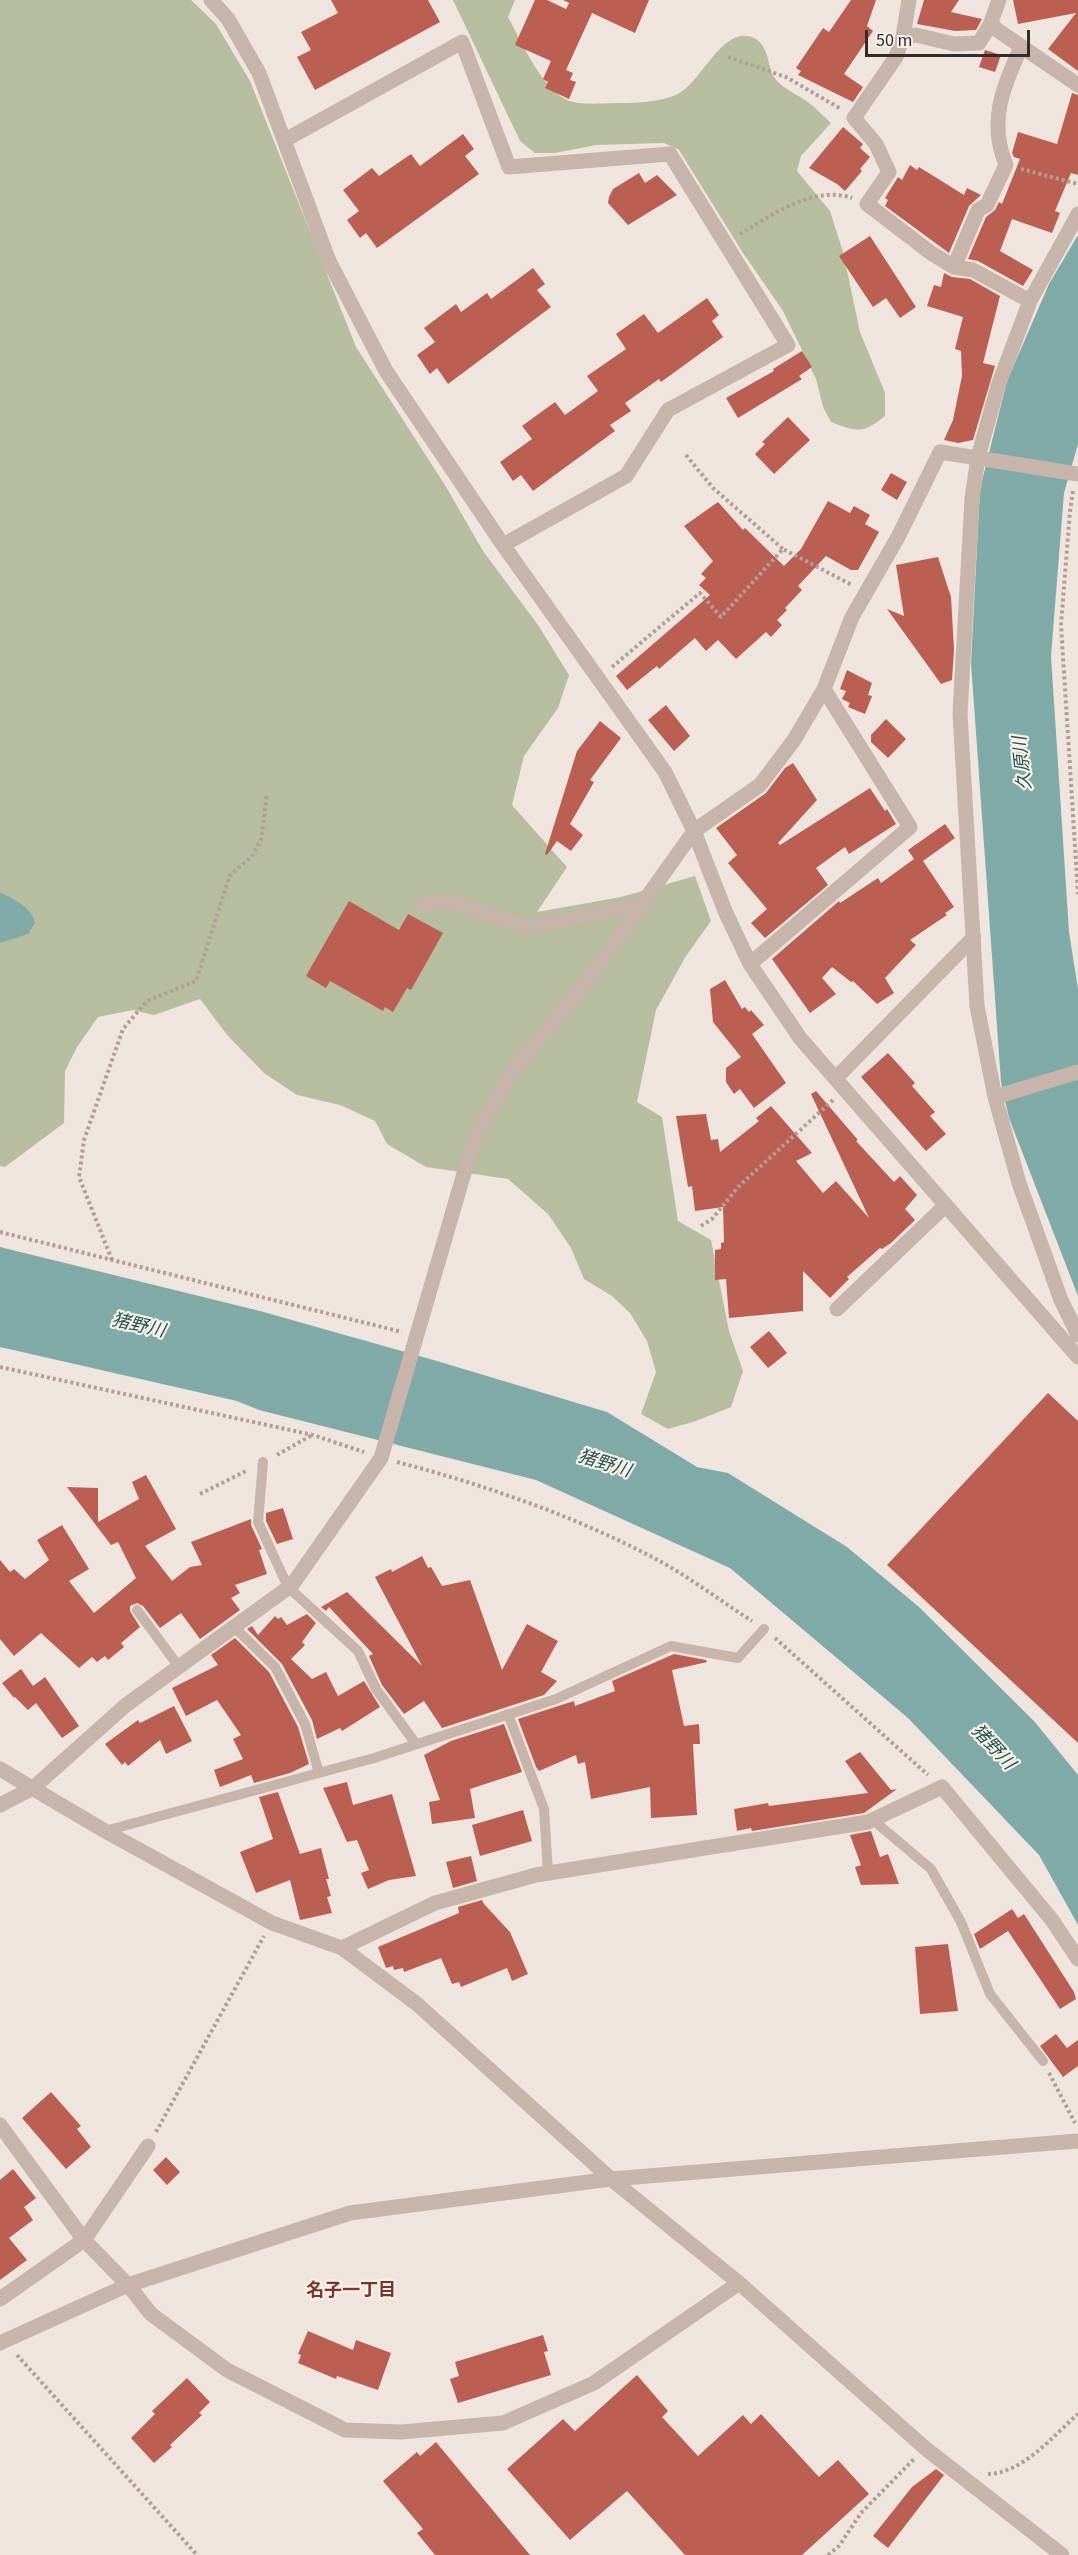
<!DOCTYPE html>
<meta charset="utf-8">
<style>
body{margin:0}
#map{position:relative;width:1078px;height:2555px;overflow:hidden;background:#f0e5de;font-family:"Source Sans 3",sans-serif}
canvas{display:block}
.scale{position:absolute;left:865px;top:30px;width:165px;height:27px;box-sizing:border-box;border:3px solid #352c29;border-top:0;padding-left:8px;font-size:18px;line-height:21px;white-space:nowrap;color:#352c29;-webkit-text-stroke:4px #f8f0ea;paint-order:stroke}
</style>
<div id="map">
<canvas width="1078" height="2555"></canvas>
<div class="scale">50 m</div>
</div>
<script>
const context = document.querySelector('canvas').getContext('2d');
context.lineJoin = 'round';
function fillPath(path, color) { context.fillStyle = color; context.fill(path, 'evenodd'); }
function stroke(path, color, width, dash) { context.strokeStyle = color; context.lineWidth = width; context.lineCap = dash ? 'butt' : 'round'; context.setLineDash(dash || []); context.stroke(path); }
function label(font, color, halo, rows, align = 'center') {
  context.font = font + ' "Source Sans 3","Noto Sans JP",sans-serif'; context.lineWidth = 4.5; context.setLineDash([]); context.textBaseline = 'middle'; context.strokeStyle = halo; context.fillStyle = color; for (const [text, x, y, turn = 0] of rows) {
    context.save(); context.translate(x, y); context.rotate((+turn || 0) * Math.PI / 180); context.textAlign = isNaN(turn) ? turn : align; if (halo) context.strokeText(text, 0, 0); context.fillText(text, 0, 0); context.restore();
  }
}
fillPath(new Path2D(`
 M0,0H191L216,24L250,81L356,347L445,485L483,551L538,625L569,675L558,708L524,756L512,805L567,867L537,912L621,897L695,876L711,921L686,956L656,1010L637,1102L662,1117L678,1221L711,1240L729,1331L743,1371L731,1407L696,1421L668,1429L641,1414L656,1372L647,1341L630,1313L612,1296L584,1279L571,1248L548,1214L508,1179L426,1167L387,1144L375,1121L340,1105L297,1095L264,1073L228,1036L200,999L154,1015L133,1010L98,1017L77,1047L65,1071L64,1123L5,1167L0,1166Z
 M453,0H515L508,17C521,41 540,85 565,99C576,106 606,103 619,103C637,103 661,102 678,94C702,82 723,24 754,38C769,45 767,65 774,77C780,87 798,95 808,102C816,108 823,116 831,123L801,156L797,171L830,211L843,252L860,332L885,393V416C863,434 857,432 831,422L823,407L816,379L783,311L743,253L679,150L664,143L596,145L555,153H535L520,141Z`), '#b7be9f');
fillPath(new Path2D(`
 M1078,235V444L1064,493L1051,656L1069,932L1078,989V1296L1009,1118L1001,1082L971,663L980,489L1007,381L1049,284Z
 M0,892C14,900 31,906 35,923L28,934L0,943Z
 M0,1247L260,1311L437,1361L607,1412L697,1467L728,1473L847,1547L919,1607L1034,1721L1078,1775V1925L1039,1855L908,1718L730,1568L536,1480L259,1410L237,1401L0,1347Z`), '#7faaa7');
fillPath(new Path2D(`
 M331,0H428L440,22L315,90L297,57L311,50L301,32L338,13Z
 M535,0H547L566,9L569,3L582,9L563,0H649L635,33L592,13L566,70L573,73L570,80L576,82L569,99L545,88L548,82L543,79L551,61L515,45Z
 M851,0H876L867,26L873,31L844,74L863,87L853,102L798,75L801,71L796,68L823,28L829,32Z
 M924,0H959L951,12L982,19L976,30L955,31L917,24Z
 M1013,0H1078V71L1048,49L1076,13L1018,24Z
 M985,50L1001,55L995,72L979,67Z
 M1072,93L1078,95V175L1071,173L1055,211L1060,213L1052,233L1012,219L1000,251L1033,270L1023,286L978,261L968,259L986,217L995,210L999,202L1002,204L1020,159L1014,157L1012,153L1018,132L1057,144Z
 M843,127L863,144L860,148L870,157L860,169L862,171L845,191L837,184L809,168Z
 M463,134L474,149L465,156L479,174L377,248L366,233L360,238L347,220L359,211L343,190L372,168L379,176L411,154L420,166Z
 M910,165L917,170L919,167L964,195L967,188L981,195L969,206L949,253L885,206L888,200L885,198L898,177L902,180Z
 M639,173L645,183L657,175L677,195L628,225L608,203L609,197L613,189Z
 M870,236L916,307L900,318L886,298L873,307L839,256Z
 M533,268L545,284L537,290L551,307L448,384L437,368L430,374L417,355L435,342L424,328L456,304L461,312L487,293L491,299Z
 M944,273L952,277L970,279L1000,296L983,363L995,366L973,440L958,443L944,440L953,420L962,376L961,351L955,349L963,317L927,306L934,285L941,287Z
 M707,298L719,315L712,321L723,337L661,382L659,379L625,403L631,411L610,425L615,431L533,491L521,475L513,481L500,462L532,439L522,426L555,402L565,415L598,391L587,376L626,349L616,334L644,314L658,333Z
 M802,351L812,367L799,376L802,379L738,418L726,398L774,371L773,369Z
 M788,417L810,440L774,474L755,454L765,444L762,442Z
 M891,473L907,482L897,500L881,490Z
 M828,501L850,513L854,506L870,515L865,524L879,532L858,570H851L826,556L798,586L802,590L785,608L787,610L777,620L782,625L771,637L766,632L736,659L718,640L706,651L695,638L659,669L657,666L627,690L616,676L710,595L699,585L706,578L701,574L713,561L684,526L718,502L743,530L745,528L784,566L801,549Z
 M938,557L951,597L954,649L952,680L941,684L887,609L904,616L896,565Z
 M847,670L872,683L868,695L872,696L865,714L848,707L850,703L842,699L846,691L840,689Z
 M666,705L690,736L674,751L648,720Z
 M886,719L906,739L888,758L871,742V735Z
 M600,721L621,738L590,780L594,782L570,824L583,835L571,851L557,841L547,855L545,854L577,751Z
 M793,763L817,800L778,843L780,845L870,788L885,811L887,809L896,824L849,854L845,847L816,868L828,885L765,938L751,923L767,909L728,863L737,855L716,828L766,793L785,768Z
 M945,824L955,838L923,861L954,907L945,913L947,915L910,940L916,945L885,978L894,993L877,1004L853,981L851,982L832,967L822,978L836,994L810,1013L772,959L839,901L840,903L878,878L881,883L914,859L908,850Z
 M349,901L399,930L408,914L443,933L411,990L407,988L393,1012L385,1007L383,1011L330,981L326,988L306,976Z
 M725,980L742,1009L745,1007L749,1012L751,1010L764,1025L752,1034L786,1083L754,1108L740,1089L734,1094L726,1082V1068L741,1057L713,1022L710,989Z
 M888,1053L915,1083L912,1086L935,1112L930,1116L946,1134L926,1151L861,1077Z
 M816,1091L858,1140L856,1141L894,1182L900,1176L917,1195L905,1209L915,1220L891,1243L882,1249L880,1248L847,1277L849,1279L830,1298L803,1271V1311L729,1318L726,1279L715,1280V1250L721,1249V1243L724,1242L723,1207L695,1211L692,1186L688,1187L676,1116L706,1114L711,1140L718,1139L720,1152L759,1121L756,1118L771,1106L812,1153L796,1161L823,1193L836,1181L869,1218L811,1094Z
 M769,1331L787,1353L768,1368L750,1347Z
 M1048,1393L1078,1421V1743L887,1565Z
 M146,1475L176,1529L145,1546L172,1581L190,1567L202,1565L191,1542L251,1519V1525L262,1549L259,1550L267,1574L235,1585L240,1593L231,1598L240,1610L200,1639L181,1613L160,1628L143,1606L137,1603L130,1606V1611L140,1627L121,1643L124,1647L108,1660L105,1656L97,1662L92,1657L79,1668L41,1633L14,1656L0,1639V1560L10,1572L14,1569L25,1579L49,1560L37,1540L62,1525L89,1569L69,1581L94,1613L136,1578L118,1542L111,1545L67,1487L98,1488V1522L139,1499L132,1482Z
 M283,1508L293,1539L277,1544L266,1521V1513Z
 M422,1556L428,1568L431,1567L442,1586L470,1580L502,1670L527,1624L558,1641L541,1672L557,1681L544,1695L442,1728L424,1701L404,1714L382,1685L369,1656L373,1654L329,1607L326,1611L321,1607L347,1592L422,1666L375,1577L391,1569L392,1572Z
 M307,1614L316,1623L302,1642L305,1645L291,1659L312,1679L326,1672L338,1696L364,1681L380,1707L342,1731L340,1728L317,1739L312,1720L282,1664L247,1629L252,1626L258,1635L275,1616L278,1619L281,1617L287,1625Z
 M235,1638L269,1672L298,1727L309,1764L290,1773L254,1783L251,1775L220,1787L214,1770L243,1759L233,1739L241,1735L217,1700L186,1716L172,1688L218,1665L211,1655Z
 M674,1654L706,1660L707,1662L672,1670L684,1726L699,1724L700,1744H693L697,1815L651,1818L650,1787L591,1799L585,1762L578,1764L576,1755L539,1771L536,1767L518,1719L574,1701L575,1706L615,1691L612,1681Z
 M21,1669L33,1686L45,1677L79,1726L62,1738L36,1703L28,1710L15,1697L14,1698L2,1683Z
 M174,1706L192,1741L166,1754L160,1740L128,1766L125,1762L122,1765L105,1744L138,1720L140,1723Z
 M504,1724L522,1772L470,1789L475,1818L432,1824L429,1802L440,1800L424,1755L451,1741Z
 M860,1752L891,1790L897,1789L864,1813L752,1831L751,1828L737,1831L734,1809L768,1803L769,1806L868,1793L845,1761Z
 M347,1782L353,1805L392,1794L416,1876L389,1880L368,1889L361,1873L369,1870L357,1840L347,1842L323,1788Z
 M278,1792L300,1854L321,1848L329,1879H326L331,1896L327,1897L332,1913L300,1920L290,1880L256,1893L240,1852L273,1839L259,1797Z
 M523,1810L532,1841L480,1856L472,1825Z
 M871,1831L880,1857L888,1854L899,1884L861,1885L855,1867L861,1865L850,1835Z
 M471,1856L477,1881L453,1888L446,1862Z
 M482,1900L484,1904L510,1932L528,1974L512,1981L507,1968L461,1987L459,1982L452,1984L441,1958L404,1972L403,1968L394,1970L393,1966L386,1968L378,1947L459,1913L458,1907Z
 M1012,1909L1018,1918L1024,1914L1074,1992L1076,1999L1060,2009L1008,1931L980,1949L974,1934Z
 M948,1944L958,2011L920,2014L915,1947Z
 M1056,2034L1067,2048L1078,2040V2066L1063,2077L1040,2046Z
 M51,2092L81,2126L77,2129L91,2147L66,2169L22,2118Z
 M166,2157L180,2172L167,2185L153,2170Z
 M13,2169L36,2198L24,2207L33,2220L9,2238L27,2260L0,2280V2180Z
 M308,2331L353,2350L356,2340L391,2353L378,2390L337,2376L336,2379L298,2363L301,2355L298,2354Z
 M543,2335L548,2351L544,2352L551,2375L458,2403L450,2379L459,2376L455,2362Z
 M637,2375L668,2411L662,2417L698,2456L743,2415L751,2424L761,2414L819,2477L838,2460L869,2494L802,2555H685L627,2491L570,2540L507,2469L563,2419L575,2431Z
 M187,2378L210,2402L199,2413L202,2415L170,2445L172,2447L154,2463L131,2438L155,2414L152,2411Z
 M436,2442L530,2555H435L417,2533L423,2529L383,2481L417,2452L420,2456Z
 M936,2469L944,2475L888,2548L873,2536L912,2487Z`), '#ba5f52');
stroke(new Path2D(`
 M728,57L786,77L841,109
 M1021,169L1078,184
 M740,234C772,215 813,185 852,198
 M686,455L713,488L783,549
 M1073,491L1070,511L1061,625L1078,894
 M612,667L700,593L721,617L783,549L852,585
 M701,1226L712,1219L739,1186L833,1100
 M0,1232L402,1332
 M112,1260L79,1177L84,1140L123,1029L147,1001L196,981L230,875L253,855L261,840L267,794
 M0,1367L313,1435L364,1452
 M277,1455L312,1435
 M397,1462C485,1485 572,1515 652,1557C687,1575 719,1600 752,1621
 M200,1494L246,1471
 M775,1638L928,1775
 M1049,2073L1075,2123
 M156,2132L264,1936
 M17,2355L197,2555
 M988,2474C1023,2473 1053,2436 1078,2414
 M828,2555L839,2546L861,2513L914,2459`), '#b39e95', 4, [3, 3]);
stroke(new Path2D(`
 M263,1462L258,1522L288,1587L358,1651L376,1689L416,1744
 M137,1610L179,1667
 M234,1627L275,1667L305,1724L319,1773
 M508,1714L544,1809L548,1873
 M873,1820L931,1869L961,1922L990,1994L1043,2061
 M105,1831L374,1758L556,1699L671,1646L738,1658L764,1629`), '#c7b4ab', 10);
stroke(new Path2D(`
 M211,0L228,19L259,73L329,261L386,371L503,545L665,772L694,831L725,911L750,964L800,1038L1078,1357
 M990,25L999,0
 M903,37L909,0
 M285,140L462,42L509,167L670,154L788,345L668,410L626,476L503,545
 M1078,214L1030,301L998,386L978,457L972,499L960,713L977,1006L995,1097L1019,1183L1061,1300L1078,1335
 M954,267L978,210L987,205L1006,165C988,121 1003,88 1021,47
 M1030,301L973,270L954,267L931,253L867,204L889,172L876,144L854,118L896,57L903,37L916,35L954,44L979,43L990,25L1078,85
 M421,905L448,901L527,927L642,904
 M750,964L910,827L824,689
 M836,1078L974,937
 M995,1097L1078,1072
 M837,1309L945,1206
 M0,1769L105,1831L272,1923L342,1948L417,2004L611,2179L739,2283L925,2448L1062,2555
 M0,1805L33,1788L126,1705L292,1585L381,1458L474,1139L507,1078L587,981L694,831L760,785L794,740L824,689L852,617L898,537L940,452L1078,474
 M342,1948L435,1903L536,1875L868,1822L942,1787L1052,1920L1078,1959
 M0,2125L84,2240L128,2285L151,2314L227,2370L345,2430L401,2432L503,2423L594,2383L739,2283
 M0,2299L84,2240L148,2146`), '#c7b4ab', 15);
stroke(new Path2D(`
 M0,2343L128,2285L350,2213L611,2179L1078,2141`), '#c7b4ab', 15);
label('italic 18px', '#235350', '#f8f0ea', [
 ["久原川",1024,763,-96],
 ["猪野川",138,1327,13],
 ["猪野川",604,1465,17],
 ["猪野川",992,1748,47]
]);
label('bold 18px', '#7c342a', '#f8f0ea', [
 ["名子一丁目",351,2292]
]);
</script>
